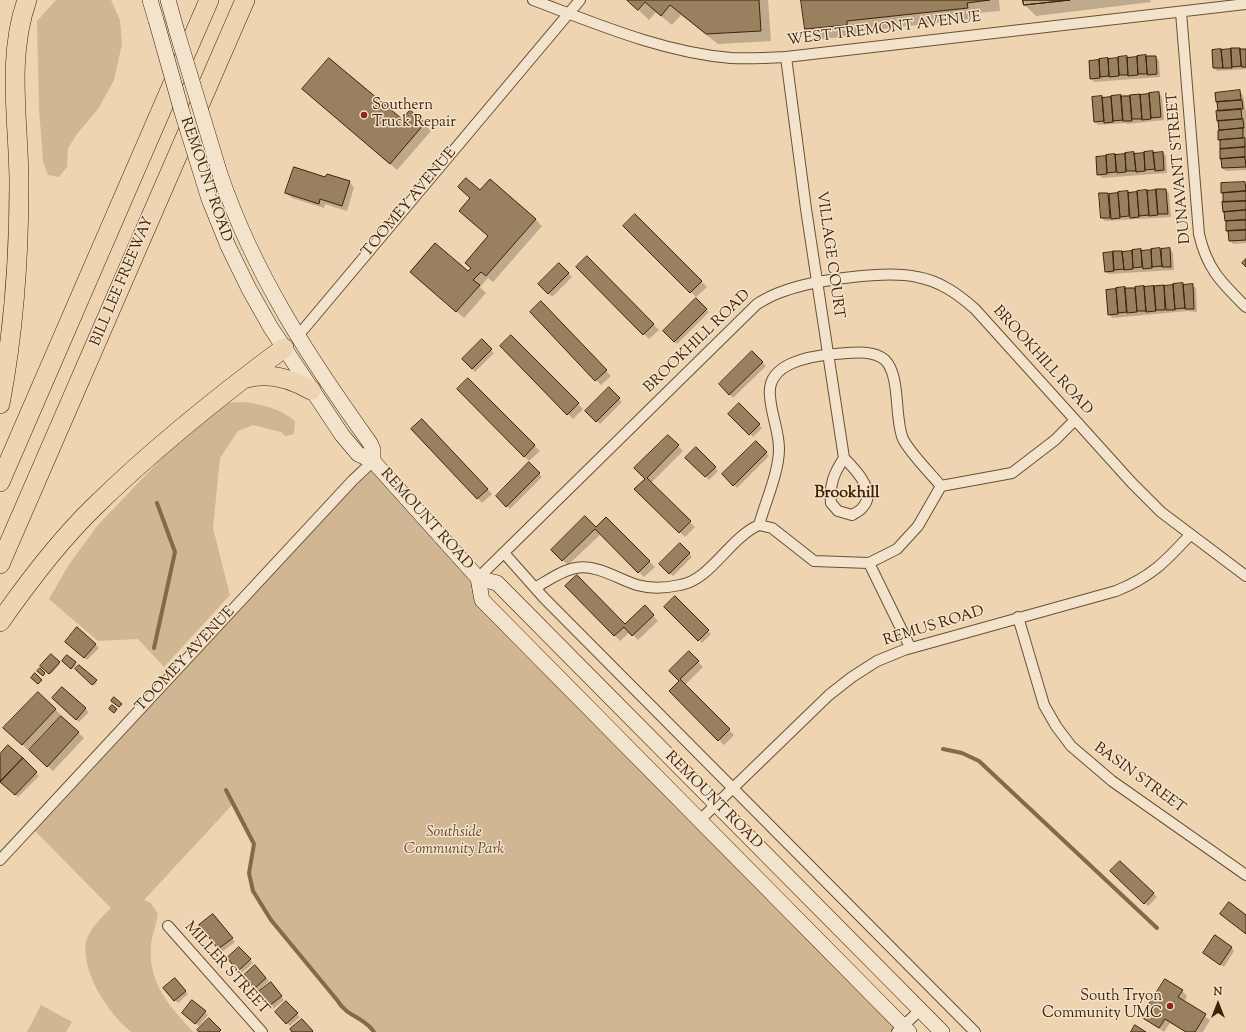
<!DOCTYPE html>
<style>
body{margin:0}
#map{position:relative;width:1246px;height:1032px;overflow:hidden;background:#eed4b0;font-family:"Sorts Mill Goudy",serif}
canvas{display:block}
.north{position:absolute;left:1198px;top:984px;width:40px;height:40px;-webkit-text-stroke:3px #f4e3cc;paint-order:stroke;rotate:0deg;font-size:11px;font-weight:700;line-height:16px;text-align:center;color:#3d2407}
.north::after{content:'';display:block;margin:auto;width:14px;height:18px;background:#3d2407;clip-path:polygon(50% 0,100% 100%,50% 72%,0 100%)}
</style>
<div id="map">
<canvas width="1246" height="1032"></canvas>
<div class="north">N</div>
</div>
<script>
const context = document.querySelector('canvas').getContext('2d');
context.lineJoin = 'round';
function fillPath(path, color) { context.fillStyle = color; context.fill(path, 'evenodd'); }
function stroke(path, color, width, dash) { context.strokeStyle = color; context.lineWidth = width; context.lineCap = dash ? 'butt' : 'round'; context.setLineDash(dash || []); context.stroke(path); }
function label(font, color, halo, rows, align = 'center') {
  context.font = font + ' "Sorts Mill Goudy",serif'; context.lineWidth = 3; context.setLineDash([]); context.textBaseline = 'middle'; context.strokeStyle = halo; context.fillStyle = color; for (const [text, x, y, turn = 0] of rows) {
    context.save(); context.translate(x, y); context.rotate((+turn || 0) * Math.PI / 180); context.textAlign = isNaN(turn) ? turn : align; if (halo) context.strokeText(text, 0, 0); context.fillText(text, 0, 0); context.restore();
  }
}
fillPath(new Path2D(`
 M56,0H111L120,20L122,44L114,80L98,109L77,134L68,148L67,167L59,177L48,175L43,161L39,109L37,21Z
 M242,402C262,404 279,408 295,421L294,434L285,436L281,432L253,425L238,431L220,458L213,528L230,595L164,667L138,639L98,641L49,599L68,566L97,526L162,458L225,403Z
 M373,461L463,563L482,600L903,1026L897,1032H374C364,1017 347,1017 337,1000L271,920L253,891L249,873L254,844L233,804L144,900L151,903L158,914C156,925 152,935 151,945C148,984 169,1005 193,1032H131C109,1014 81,973 86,942C89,929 102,917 111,908L31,827Z
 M41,1005L72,1022L66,1032H27Z`), '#d0b693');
fillPath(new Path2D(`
 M628,0H768L771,41L718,44L681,15L672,25L656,12L649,20Z
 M802,0H999L1000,11L977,13L978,18L857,32V35L816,40L806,29Z
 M1024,0H1150L1151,2L1036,16L1025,5Z
 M1246,50V69L1217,71L1214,68L1213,51Z
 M1155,57L1159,60L1160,77L1094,82L1091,78L1090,61L1118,58Z
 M1239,91L1243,95L1246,113V170L1226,171L1223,168L1216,93Z
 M1159,93L1162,97L1164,120L1127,124L1126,123L1098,125L1095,121L1093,98Z
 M311,96L402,121L424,124L431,131L397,170Z
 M1163,153L1166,156L1167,173L1102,178L1098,174L1097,158L1125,154Z
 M326,179L349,182L354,187L347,211L325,204L324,208L292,198L286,193Z
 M1245,183L1246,243L1233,244L1230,240L1222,184Z
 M1165,190L1169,193L1171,217L1105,221L1102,218L1100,194Z
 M480,192L535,219L542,226L493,282L488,278L480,287L486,293L464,318L418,279L468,273L472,269L489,237Z
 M635,215L707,287L696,297L625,226Z
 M1170,249L1173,253L1174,270L1109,274L1105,271L1104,254L1132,251Z
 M587,257L659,330L649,339L577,267Z
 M559,264L572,277L552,297L539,284Z
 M1192,285L1196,288L1197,312L1187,311L1112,318L1109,314L1107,291L1125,288Z
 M696,299L709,312L677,344L664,331Z
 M541,303L611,376L601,385L531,312Z
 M511,336L583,409L573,419L501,346Z
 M482,341L494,353L475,372L463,359Z
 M752,352L766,366L733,398L720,384Z
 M468,379L540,451L529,461L458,389Z
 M609,389L622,402L600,424L587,411Z
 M739,405L762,428L753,437L729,414Z
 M427,425L492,494L482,503L412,429Z
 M668,436L683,451L651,483L695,527L685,537L636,489L646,479Z
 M756,442L769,456L737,488L723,474Z
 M696,449L718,471L709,480L687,458Z
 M529,464L542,477L510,509L497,496Z
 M606,518L655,567L644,577L601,534L568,565L552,550L596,528Z
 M680,544L692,557L673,576L660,564Z
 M567,586L625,625L645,607L658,621L638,640L630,632L620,641Z
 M675,598L711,634L702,643L666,607Z
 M95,644L99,648L87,660L69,645Z
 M689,652L703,667L685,685L734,735L724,745L671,691L680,681L670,671Z
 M52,655L60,664L51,674L42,666Z
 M67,656L77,664L73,669L64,663Z
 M79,666L97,682L94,686L76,669Z
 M62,688L89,712L79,722L53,698Z
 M38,693L61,715L28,750L5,728Z
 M61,717L84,738L53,771L30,750Z
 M9,747L39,776L18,797L0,780V755Z
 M1120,862L1157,897L1148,906L1112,871Z
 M216,918L235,942L222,952L200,925Z
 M1231,947L1234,951L1224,967L1204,953Z
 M239,948L253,963L242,973L239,970Z
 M258,969L269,981L258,991L254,988Z
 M178,982L188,994L178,1003L175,1000Z
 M274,987L284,1000L273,1009L259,992Z
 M1182,991L1187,996L1184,1002L1210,1020L1203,1032H1185L1170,1023L1164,1032L1143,1017Z
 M286,1003L300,1017L290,1026L276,1012Z
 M205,1012L208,1015L199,1026L186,1016Z`), '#0003');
stroke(new Path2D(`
 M154,648L175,552L157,503
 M943,749L962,753L979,761L1157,928
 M226,790L254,844L249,873L253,891L271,920L337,1000C347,1017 364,1017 374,1032`), '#836a4a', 4);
const building = new Path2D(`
 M627,0H759L761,31L706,34L670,5L661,16L645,2L638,10Z
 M801,0H990L967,3L968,8L847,21V25L805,29Z
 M1023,0H1070L1024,5Z
 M1023,0H1070L1024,5Z
 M1231,48H1240L1241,66L1232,67Z
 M1221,49L1223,68H1213L1212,50Z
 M1231,49L1232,68H1223L1221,50Z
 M1240,49H1246V67H1242Z
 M1146,55L1147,74H1138L1137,56Z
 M1127,56L1128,75H1119L1118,57Z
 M1146,56H1156L1157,74L1148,75Z
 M1137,57L1138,75L1128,76L1127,58Z
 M329,58L402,119L410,110L425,123L390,164L302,89Z
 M1108,58L1109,76L1100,77L1099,59Z
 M1118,58L1119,76L1109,77L1108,59Z
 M1099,60L1100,78L1090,79L1089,61Z
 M1240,90L1241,100L1216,102L1215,93Z
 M1159,92L1161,117L1151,118L1149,93Z
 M1149,94L1151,119L1142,120L1140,95Z
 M1121,95L1123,120L1113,121L1111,96Z
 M1130,95L1140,94L1142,119H1132Z
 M1102,96L1104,121L1094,122L1092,97Z
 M1121,96H1130L1132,121H1123Z
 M1111,97L1113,122L1104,123L1102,98Z
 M1242,100L1243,109L1218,111L1217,102Z
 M1241,109L1242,119L1217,121L1216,111Z
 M1243,119L1244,128L1219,130L1218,121Z
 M1243,128V138L1218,140V131Z
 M1245,138V147L1220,149V140Z
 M1245,147V157L1220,159V149Z
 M1153,151L1155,169L1145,170L1144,152Z
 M1134,152L1136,171H1126L1125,153Z
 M1163,152L1164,170L1155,171L1153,153Z
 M1144,153L1145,171L1136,172L1134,154Z
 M1115,154L1116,172L1107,173L1106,155Z
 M1125,154L1126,172L1117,173L1115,155Z
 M1106,156L1107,174L1097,175L1096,157Z
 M1245,157L1246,167L1222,168L1221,159Z
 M294,167L325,177L327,174L350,181L342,206L320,199L319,204L285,193Z
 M466,178L480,190L490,179L536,219L486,276L481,272L473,280L480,285L456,312L410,272L435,243L468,271L471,268L465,263L488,236L459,211L470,198L458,187Z
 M1245,182L1246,191L1221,193V183Z
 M1156,189H1166L1168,214H1158Z
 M1147,190L1149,215L1139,216L1137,191Z
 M1156,190L1158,215L1149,216L1147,191Z
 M1128,191L1129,216L1120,217L1118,192Z
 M1246,191V201L1223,202V193Z
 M1137,192L1139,217L1130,218L1128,193Z
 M1099,193H1108L1110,218H1101Z
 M1118,193L1120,218L1111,219L1109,194Z
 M1246,201V210L1223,212L1222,202Z
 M1246,210V220L1225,221L1224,212Z
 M635,214L702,281L690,293L623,226Z
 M1246,220V230L1226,231V221Z
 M1246,230V240L1229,241L1228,231Z
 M1160,248L1162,266L1152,267L1151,249Z
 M1170,248L1171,267H1162L1161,249Z
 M1141,249L1142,267L1133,268L1132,250Z
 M1151,250L1152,268L1143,269L1141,251Z
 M1113,251H1122L1124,269L1114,270Z
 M1132,251L1133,269L1124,270L1122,252Z
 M1113,252L1114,271L1105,272L1103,253Z
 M587,256L654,324L643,335L576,267Z
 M1246,259V267L1242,263Z
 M559,263L569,273L548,294L538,284Z
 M1183,283L1185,308L1175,309L1173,284Z
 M1193,284L1194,309H1185L1183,285Z
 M1173,285L1175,310H1166L1164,286Z
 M1144,286L1146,311H1137L1135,287Z
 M1154,286L1156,311L1146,312L1144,287Z
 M1154,286L1164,285L1165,310H1156Z
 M1125,287L1127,312L1118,313L1116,288Z
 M1125,288H1135L1137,312L1127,313Z
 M1116,289L1118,314L1108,315L1106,290Z
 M696,298L707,309L674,342L663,331Z
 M541,301L607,370L595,381L530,312Z
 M511,335L579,403L567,415L500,346Z
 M482,339L492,349L472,369L462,359Z
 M752,351L763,362L729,395L719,384Z
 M468,378L535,445L524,457L457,389Z
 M609,387L620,398L596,422L585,411Z
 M739,403L760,424L749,435L728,414Z
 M422,419L488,489L477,499L411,429Z
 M668,435L679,445L647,478L691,521L679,533L634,489L645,479L634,468Z
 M756,441L767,452L733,486L722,474Z
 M696,447L716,467L705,477L685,458Z
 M529,462L540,473L506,507L496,496Z
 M585,516L596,527L606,517L650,561L638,573L595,529L562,561L551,550Z
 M680,543L690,553L669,574L659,564Z
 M577,575L625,624L645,605L654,615L632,636L624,627L614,636L565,586Z
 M675,596L709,630L698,641L664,607Z
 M77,627L96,644L84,658L65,642Z
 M689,651L699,661L680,679L730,729L718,741L669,691L679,681L669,671Z
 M51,654L60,662L49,674L40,666Z
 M67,655L76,662L71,669L62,661Z
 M79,665L97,680L92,685L75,669Z
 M40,668L45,673L43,676L37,671Z
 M35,673L42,680L38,684L31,678Z
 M62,687L86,708L76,720L52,698Z
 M38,692L56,709L22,745L3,728Z
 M114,697L122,704L119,707L111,701Z
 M112,705L117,709L114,713L109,709Z
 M61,716L79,732L47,767L29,750Z
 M8,745L23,758L0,782V754Z
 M23,758L37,772L15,795L0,782Z
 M1120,861L1154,893L1144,904L1110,871Z
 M1229,902L1246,915V934L1220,914Z
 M213,914L233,938L218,949L199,925Z
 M1215,935L1232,947L1220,965L1203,953Z
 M239,947L251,959L238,971L227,958Z
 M255,965L266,978L254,989L243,976Z
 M175,978L186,991L174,1001L163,988Z
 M1165,979L1183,990L1178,997L1206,1014L1195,1032H1186L1165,1019L1159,1028L1141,1017Z
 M271,982L282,996L269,1006L258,992Z
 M192,1000L206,1011L195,1024L182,1013Z
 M286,1001L298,1013L286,1024L275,1012Z
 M209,1018L221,1030L219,1032H199L197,1030Z
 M302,1019L313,1031L312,1032H292L290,1029Z
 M1135,1025L1146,1032H1131Z`);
fillPath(building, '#99805f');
stroke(building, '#3d2407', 1);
const street = new Path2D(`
 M533,0C597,24 662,52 731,58C749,59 768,58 786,57L1246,4
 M1181,12L1199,234C1207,269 1221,282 1246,307
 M786,57L806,209L844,458C834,473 829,485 831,503L838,511L852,515C855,513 860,511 862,508C878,492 855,469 844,458
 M297,337L580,0
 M759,525L772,528L814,561L869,563L897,549L918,526L941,486
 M504,553L544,598L975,1032
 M869,563L910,647
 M478,578L757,304C765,299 775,294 784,291C814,280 887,270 917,277C940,281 958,294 975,309L1132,483L1161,512L1246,576
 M535,588C547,581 562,570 576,568C596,564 618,579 637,585C651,589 666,588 680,585C711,580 729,538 759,525C765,503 779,472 779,449C779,431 771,414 770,396C766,363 810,356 835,354C850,353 873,349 885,360C901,376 894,418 903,439C910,453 931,474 941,486L1012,473L1055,440L1075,420
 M1018,617L1044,705L1056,726L1071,746L1112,781L1246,875
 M701,819L829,695L852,677L877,661L904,650L1116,591C1151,577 1165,562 1190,535
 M0,860L353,480L373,461
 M168,926L262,1032
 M897,1032L920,1010`);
const secondary = new Path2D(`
 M150,0L156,20
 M168,0L177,32
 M220,174C254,274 309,358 370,443L373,450V461
 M209,199L228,246L249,289L271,328L342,435L358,454L373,461L478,578L497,583L942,1032
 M478,578L482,600L909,1032`);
const highway = new Path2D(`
 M243,379C267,371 290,378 311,390
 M0,404C14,331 19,258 19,184C19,124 6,58 27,0
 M0,482L209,0
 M0,564L245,0
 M0,622C28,582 59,541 94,507C153,449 218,397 284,348`);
stroke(street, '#695031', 12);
stroke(secondary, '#3d2407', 16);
stroke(highway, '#3d2407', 20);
stroke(street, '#f4e3cc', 10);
stroke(secondary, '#f4e3cc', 15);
stroke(highway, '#eed4b0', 19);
const secondaryBridge = new Path2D(`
 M156,20L182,112L209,199
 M177,32L220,174`);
stroke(secondaryBridge, '#3d2407', 16, []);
stroke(secondaryBridge, '#f4e3cc', 15);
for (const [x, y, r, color] of [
 [364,115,4,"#8f2418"],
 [1170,1006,4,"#8f2418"]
]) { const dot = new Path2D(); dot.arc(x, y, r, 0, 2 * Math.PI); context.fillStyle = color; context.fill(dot); stroke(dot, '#f4e3cc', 1.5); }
label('15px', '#3d2407', '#f4e3cc', [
 ["WEST TREMONT AVENUE",884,30,-7],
 ["DUNAVANT STREET",1180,168,-95],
 ["REMOUNT ROAD",205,180,71],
 ["TOOMEY AVENUE",410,203,-50],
 ["VILLAGE COURT",829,255,82],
 ["BILL LEE FREEWAY",123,282,-67],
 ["BROOKHILL ROAD",698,342,-44],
 ["BROOKHILL ROAD",1042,361,48],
 ["REMOUNT ROAD",426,520,48],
 ["REMUS ROAD",934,627,-17],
 ["TOOMEY AVENUE",186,660,-47],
 ["BASIN STREET",1139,779,36],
 ["REMOUNT ROAD",713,801,45],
 ["MILLER STREET",226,969,48]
]);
label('15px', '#3d2407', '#f4e3cc', [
 ["Southern",372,106],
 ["Truck Repair",372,123],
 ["South Tryon",1162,997,"right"],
 ["Community UMC",1162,1014,"right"]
], 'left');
label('italic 15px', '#62482a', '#f4e3cc', [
 ["Southside",454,833],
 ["Community Park",454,850]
]);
label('bold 16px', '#3d2407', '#f4e3cc', [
 ["Brookhill",847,494]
]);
</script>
